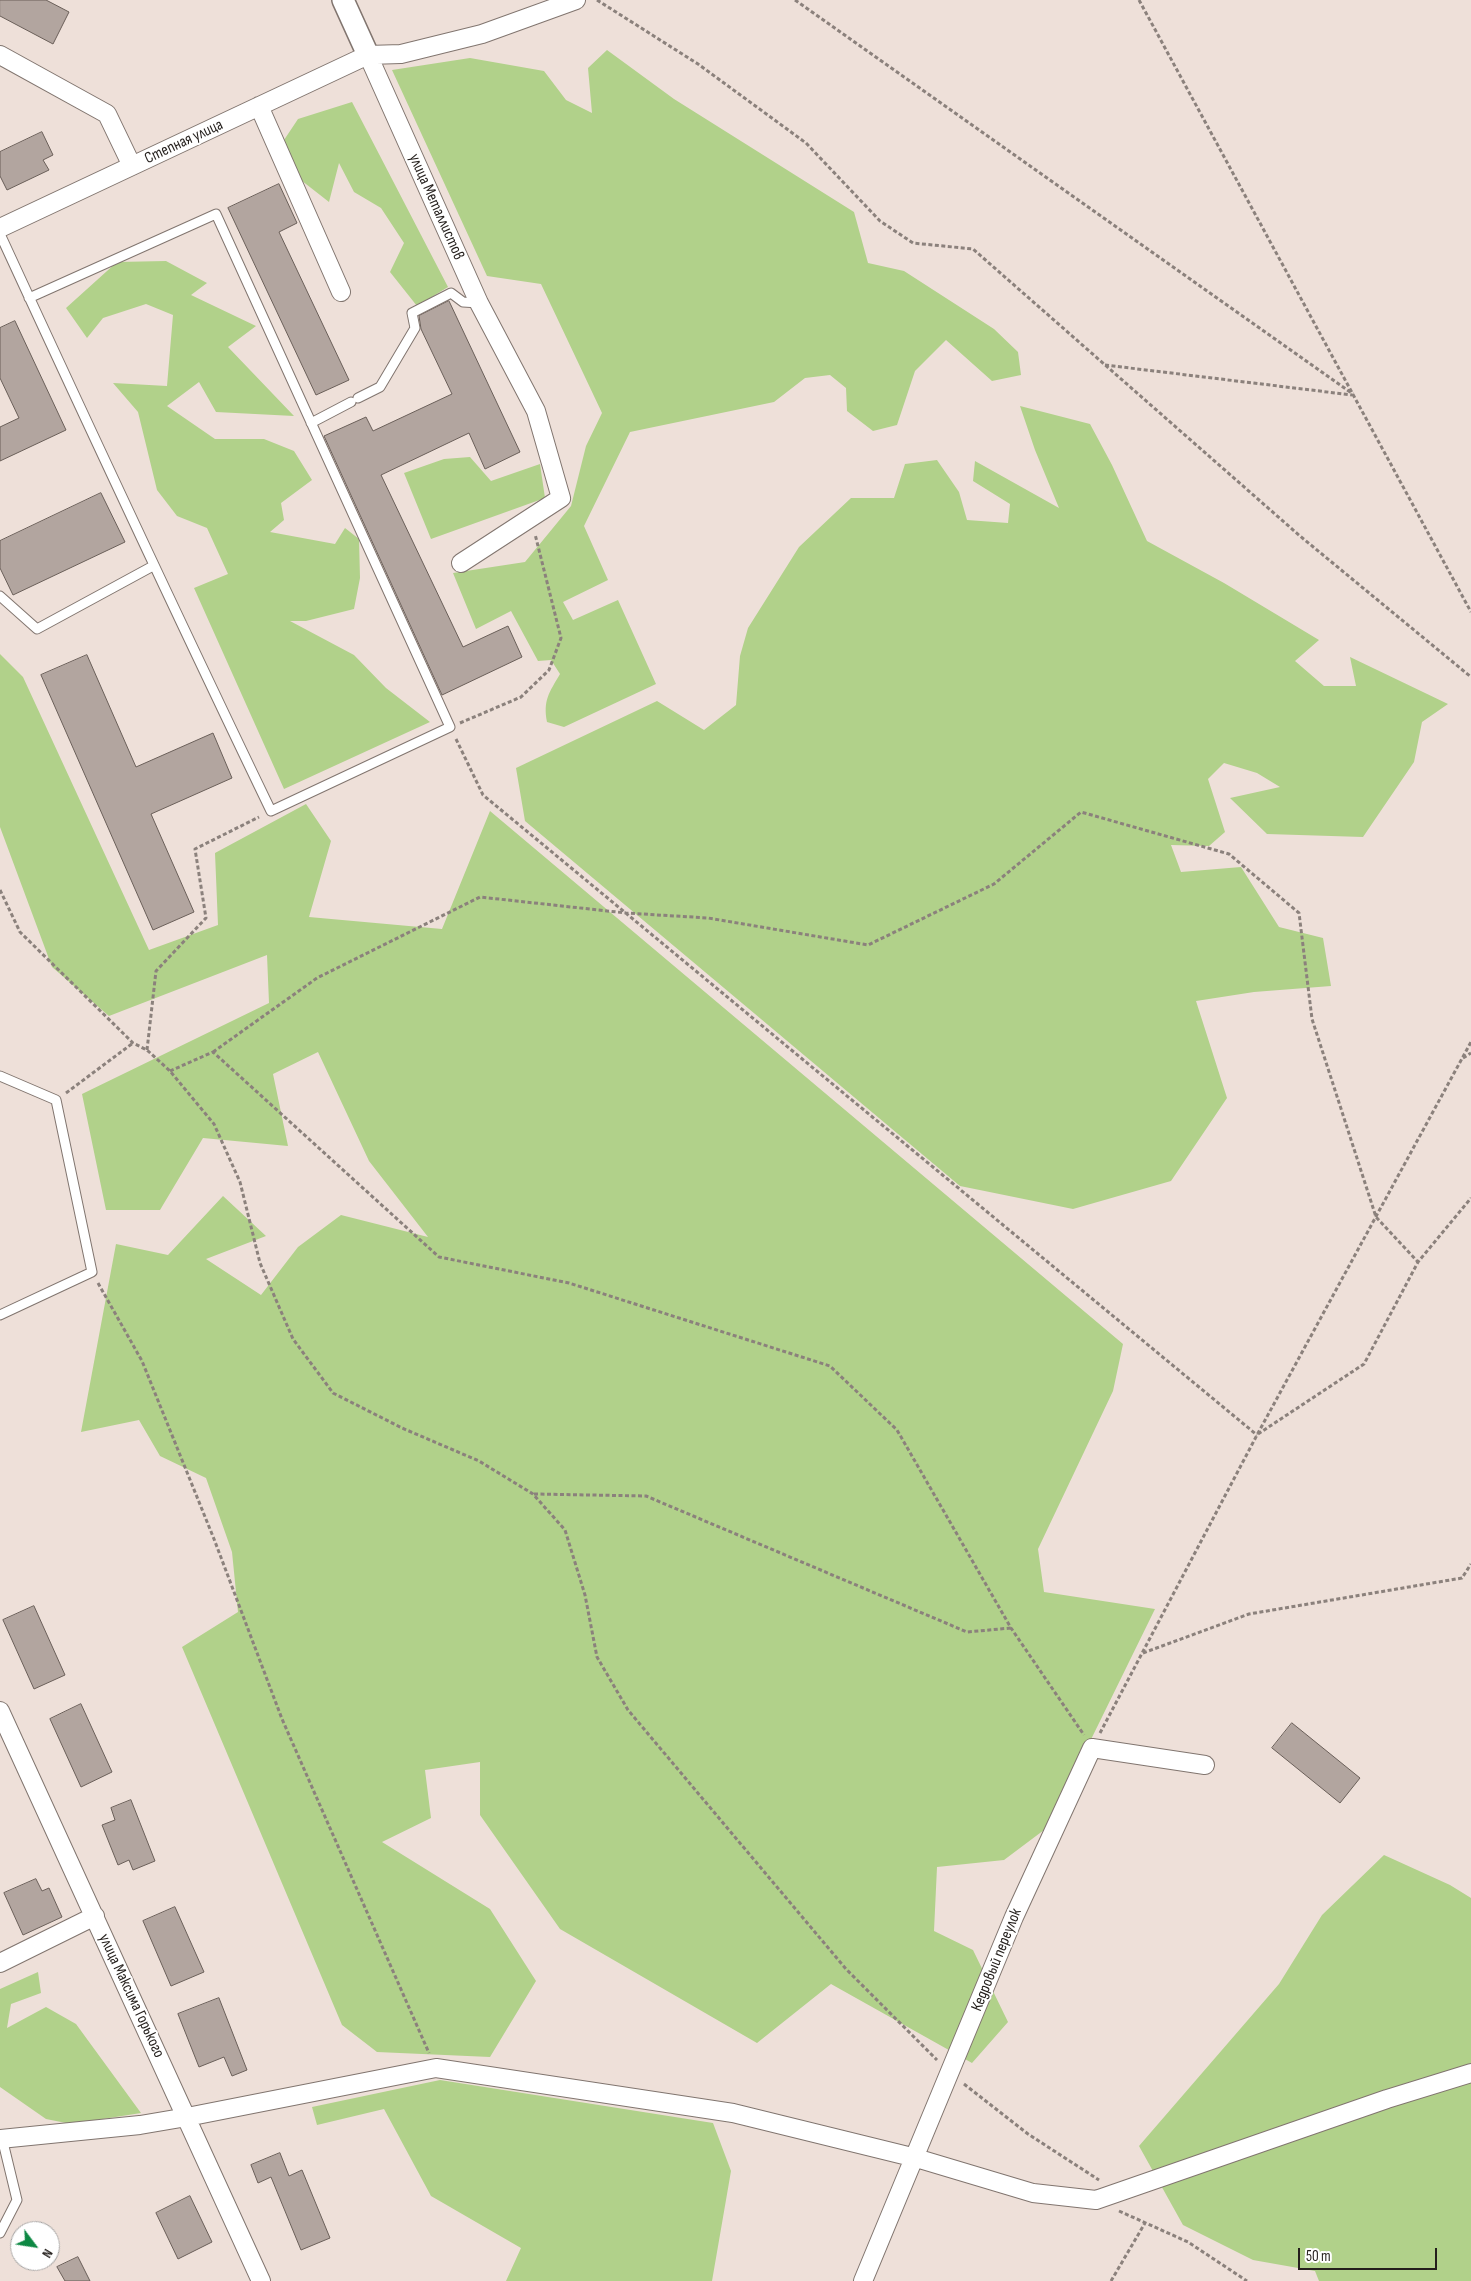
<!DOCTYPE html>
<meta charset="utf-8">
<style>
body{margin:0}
#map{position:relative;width:1471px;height:2281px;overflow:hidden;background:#eee0d9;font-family:"Sofia Sans Condensed",sans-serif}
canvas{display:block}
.north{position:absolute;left:10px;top:2221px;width:50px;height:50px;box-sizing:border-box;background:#fff;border:1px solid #a7a5a4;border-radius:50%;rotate:121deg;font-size:14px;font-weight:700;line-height:20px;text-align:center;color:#241f1c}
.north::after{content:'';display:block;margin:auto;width:18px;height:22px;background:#0d8843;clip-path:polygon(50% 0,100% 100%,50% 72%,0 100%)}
.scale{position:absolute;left:1298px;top:2248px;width:139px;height:22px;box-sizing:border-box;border:2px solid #241f1c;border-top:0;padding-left:6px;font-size:15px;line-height:18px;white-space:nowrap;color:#241f1c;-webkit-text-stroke:4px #fff;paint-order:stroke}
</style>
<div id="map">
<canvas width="1471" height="2281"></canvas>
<div class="north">N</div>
<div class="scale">50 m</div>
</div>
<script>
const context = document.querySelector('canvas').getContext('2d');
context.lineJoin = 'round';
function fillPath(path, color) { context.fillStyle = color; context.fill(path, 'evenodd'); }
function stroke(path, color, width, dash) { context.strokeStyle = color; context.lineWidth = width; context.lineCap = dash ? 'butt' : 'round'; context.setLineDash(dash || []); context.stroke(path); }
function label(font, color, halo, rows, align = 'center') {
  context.font = font + ' "Sofia Sans Condensed",sans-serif'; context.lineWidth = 4; context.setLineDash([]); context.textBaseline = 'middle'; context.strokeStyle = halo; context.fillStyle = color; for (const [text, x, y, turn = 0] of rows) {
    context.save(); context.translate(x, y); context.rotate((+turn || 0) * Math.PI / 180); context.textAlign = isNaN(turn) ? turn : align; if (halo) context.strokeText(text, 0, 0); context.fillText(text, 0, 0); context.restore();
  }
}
fillPath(new Path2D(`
 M607,50L674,99L854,212L868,263L904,271L994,329L1018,352L1021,375L992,381L946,340L915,371L897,425L873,431L847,411L846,388L830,375L805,378L774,402L630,432L584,526L608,580L563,602L573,620L618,600L656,684L564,727L547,722C543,700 549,693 560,674L551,660L538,661L511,611L476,629L453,573L525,562L571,506L586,446L602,413L541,284L487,276L392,70L470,58L544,71L566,100L592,113L588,68Z
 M352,102L448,287L417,306L390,272L404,243L381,208L354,192L339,163L329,202L297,177L284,140L298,119Z
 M166,261L207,283L191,295L256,326L228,347L294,416L216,412L199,382L167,406L215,439H264L294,451L312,480L281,503L284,520L270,532L335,544L345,528L359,539L360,578L354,609L306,621H290L354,655L386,688L430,722L284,789L194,588L228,574L207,528L177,516L157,490L138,412L113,383L167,386L173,315L146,304L103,318L87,338L66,308L117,262Z
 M1020,406L1090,424L1112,465L1147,541L1224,583L1319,640L1295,661L1324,686H1356L1350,657L1448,704L1422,722L1414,762L1363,837L1267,834L1230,798L1280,787L1257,773L1224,763L1208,779L1225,832L1209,846L1171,845L1181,872L1241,867L1279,927L1323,938L1331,986L1254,992L1196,1001L1227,1098L1171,1181L1073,1209L960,1186L525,821L516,768L657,701L704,730L736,705L740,656L748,628L799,547L851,498H894L905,464L937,460L959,492L967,520L1008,523L1010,504L973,481L975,461L1059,508L1035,450Z
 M470,457L491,481L540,464L545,498L431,539L404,473L444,459Z
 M0,654L23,677L149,950L218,925L215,853L306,804L331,841L309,917L442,929L490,811L1123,1344L1113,1391L1038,1549L1044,1592L1155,1609L1048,1827L1004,1860L937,1867L934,1931L973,1950L1008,2022L972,2063L831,1984L757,2043L560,1929L480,1815V1762L425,1770L431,1818L382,1842L490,1909L536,1981L490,2057L377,2052L342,2025L182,1647L238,1612L232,1552L206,1478L160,1456L139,1420L81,1432L116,1244L168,1255L223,1196L266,1236L206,1259L261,1295L298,1247L341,1215L428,1237L369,1161L318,1052L273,1074L288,1146L203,1138L160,1210H106L82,1094L269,1003L267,955L109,1016L52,967L0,827Z
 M1384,1855L1450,1885L1471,1898V2281H1319L1315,2271L1253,2260L1183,2225L1139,2146L1279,1984L1322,1915Z
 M38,1972L41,1993L11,2004L7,2028L46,2007L76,2024L141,2113L71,2124L46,2119L0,2087V1989Z
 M440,2080L713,2123L731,2171L712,2281H506L521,2248L431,2196L384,2109L317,2125L312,2107Z`), '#b1d18a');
const building = new Path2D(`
 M0,0H46L69,12L53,44L0,16Z
 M42,132L53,155L43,160L49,170L7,190L0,176V152Z
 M279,184L297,223L279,232L349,380L316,395L228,208Z
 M449,301L520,452L485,469L469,433L381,475L463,647L508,626L522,657L442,695L324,436L366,417L373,431L452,394L421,329L419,316Z
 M15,321L66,430L0,461V427L19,418L0,378V328Z
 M101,493L125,542L13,595L0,568V541Z
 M87,655L136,767L213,733L232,778L151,814L194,912L153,930L41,675Z
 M34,1606L65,1675L34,1689L3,1620Z
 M81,1704L112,1772L81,1787L50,1719Z
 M1292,1723L1360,1778L1340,1803L1272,1748Z
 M131,1800L155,1861L133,1870L129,1860L118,1865L102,1825L115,1820L111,1808Z
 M36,1879L42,1891L49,1888L62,1917L23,1935L4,1893Z
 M175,1907L204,1972L171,1986L143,1921Z
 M219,1998L247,2070L232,2076L224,2057L199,2067L178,2014Z
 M280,2153L289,2176L302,2170L330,2238L301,2250L271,2177L258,2183L251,2165Z
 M190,2196L212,2242L178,2259L156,2213Z
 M78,2257L90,2281H65L57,2267Z`);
fillPath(building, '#b2a59f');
stroke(building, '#6a5f59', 1);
const service = new Path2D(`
 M0,234C89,427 179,620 271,811L450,727L216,214L29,298
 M358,398L380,387L415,328L412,313L451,293L463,302L479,303
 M311,423L351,402
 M0,596L37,629L153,566
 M0,1076L56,1100L92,1272L0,1315
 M0,2233L17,2200L2,2138`);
const minor = new Path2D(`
 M0,55L107,114L132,166
 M368,55L479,303L536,411L561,498L461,563
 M259,106L341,292
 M0,228L368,55L401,54L482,34L576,0
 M0,1711L261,2281
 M0,1963L95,1916
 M0,2139L140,2125L187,2117L436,2068L733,2113L916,2158L1033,2193L1096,2200L1387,2099L1471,2073
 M863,2281L1014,1917L1092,1748L1205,1765`);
const tertiary = new Path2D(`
 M343,0L368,55`);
stroke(service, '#81756f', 11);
stroke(minor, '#81756f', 20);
stroke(tertiary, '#81756f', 24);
stroke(new Path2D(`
 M597,0L698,64L806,143L880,221L913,243L973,249L1300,536L1471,677
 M795,0L1353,394
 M1139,0L1471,612
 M1105,365L1352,395
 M460,723L521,697L549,670L561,638L535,534
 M456,739L483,795L1257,1435
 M0,890L20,932L133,1043L147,1050L170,1071L214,1124L240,1182L260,1263L293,1339L333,1393L402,1428L479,1461L533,1494L565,1530L585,1595L597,1657L628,1710L846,1969L937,2060
 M147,1050L156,971L206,918L195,849L259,817
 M213,1052L317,978L480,897L626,913L708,918L868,945L994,884L1081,812L1229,854L1299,913L1312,1019L1376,1217L1418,1262
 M1463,1058L1471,1053
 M170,1071L213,1052L439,1257L569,1283L830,1366L897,1430L1011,1628L1084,1735
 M66,1093L133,1043
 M98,1283L142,1361L214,1539L282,1719L429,2053
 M1258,1434L1364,1364L1418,1262L1471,1198
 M534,1494L646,1496L967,1632L1011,1628
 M1143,1653L1249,1614L1462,1578L1471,1564
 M1100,1733L1257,1435L1471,1042
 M964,2084L1028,2134L1099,2180
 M1119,2211L1188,2242L1247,2281
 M1111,2281L1145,2223`), '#8b817c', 3, [4, 2.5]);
stroke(service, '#fff', 9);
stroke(minor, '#fff', 18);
stroke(tertiary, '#fff', 21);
label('16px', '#241f1c', '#fff', [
 ["Степная улица",184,142,-25],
 ["улица Металлистов",436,207,66],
 ["Кедровый переулок",997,1960,-68],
 ["улица Максима Горького",131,1996,65]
]);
</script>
